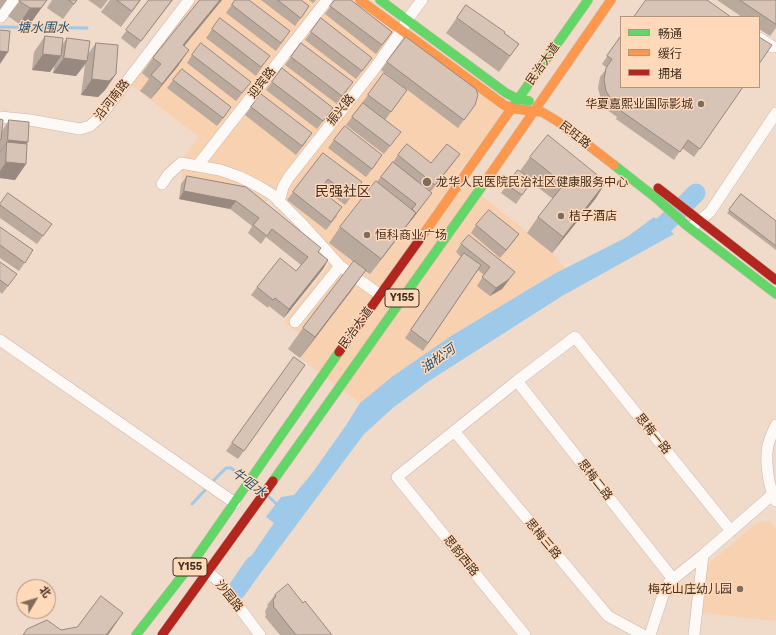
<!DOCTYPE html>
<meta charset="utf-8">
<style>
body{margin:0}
#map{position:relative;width:776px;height:635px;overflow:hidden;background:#f0dac9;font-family:"Work Sans","Noto Sans SC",sans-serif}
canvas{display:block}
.legend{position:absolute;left:620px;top:16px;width:140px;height:72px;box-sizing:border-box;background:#ffd9ba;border:1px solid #b3957d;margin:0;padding:5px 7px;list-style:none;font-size:12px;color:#423021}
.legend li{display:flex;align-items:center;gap:8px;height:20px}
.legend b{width:20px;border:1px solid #b3957d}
.north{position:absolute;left:16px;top:579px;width:40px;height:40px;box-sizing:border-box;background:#ffd9ba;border:1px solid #b3957d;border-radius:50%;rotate:52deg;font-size:11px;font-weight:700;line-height:16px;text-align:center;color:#423021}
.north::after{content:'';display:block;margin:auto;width:14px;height:18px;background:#7f6c5c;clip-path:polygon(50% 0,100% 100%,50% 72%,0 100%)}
</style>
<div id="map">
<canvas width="776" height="635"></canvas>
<ul class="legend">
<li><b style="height:5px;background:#63d668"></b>畅通</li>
<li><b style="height:5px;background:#ff974d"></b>缓行</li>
<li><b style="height:5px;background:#b3261e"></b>拥堵</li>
</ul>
<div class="north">北</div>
</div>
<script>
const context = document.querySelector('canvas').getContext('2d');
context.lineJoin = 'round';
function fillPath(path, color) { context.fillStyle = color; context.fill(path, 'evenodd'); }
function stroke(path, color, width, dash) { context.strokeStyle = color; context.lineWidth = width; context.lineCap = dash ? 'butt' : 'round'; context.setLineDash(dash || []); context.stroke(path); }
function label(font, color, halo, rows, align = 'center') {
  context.font = font + ' "Work Sans","Noto Sans SC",sans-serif'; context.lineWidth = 3; context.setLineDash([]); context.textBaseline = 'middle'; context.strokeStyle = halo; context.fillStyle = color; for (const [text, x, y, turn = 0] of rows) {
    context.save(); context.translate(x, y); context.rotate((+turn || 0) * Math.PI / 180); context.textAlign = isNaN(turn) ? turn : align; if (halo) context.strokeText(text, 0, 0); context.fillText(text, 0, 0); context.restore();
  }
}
fillPath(new Path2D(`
 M196,0H353L507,111L456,175L552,252L565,268L554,274L451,336L393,376L360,403L288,349L300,334L284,322L327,268L329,262L290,220L277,211L270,199L262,203L204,184L182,182V160L199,137L131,85Z
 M770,521L776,529V621L701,613L707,565L757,523Z`), '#f8d1b1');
fillPath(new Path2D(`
 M654,217L674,234L562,296L429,381L394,407L364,434L245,594L233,579L252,555L274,523L266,517L281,497L294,495L313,472L347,424L360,403L393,376L451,336L554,274L627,237Z`), '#9ec9e8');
stroke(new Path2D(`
 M0,27L87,28
 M211,483L226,468H231L243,478
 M269,497L278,505
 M192,504L207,488`), '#9ec9e8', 3);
stroke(new Path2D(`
 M642,238L664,225L696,193
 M237,590L254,565`), '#9ec9e8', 19);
const street = new Path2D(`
 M1,17L14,0
 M759,38L773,47
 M0,117L30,120L80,129L90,126L99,118L189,0
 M198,165L327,0
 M162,184L168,175L181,163L220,170L240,177L258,186L273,195L302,224L340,266L380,295
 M279,202L283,187L289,177L372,72L402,30L407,20L422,0
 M694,225L710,212L776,113
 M295,322L340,266
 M0,340L235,503
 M517,381L673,579
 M454,431L608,616L643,635
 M776,501C768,487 765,460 768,445C770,438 773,431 776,425
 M204,569L221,583L260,635
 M525,635L397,477L517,381L575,337L731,531
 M650,635L663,595L668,584L673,579L703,555L772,495
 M694,635L703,555`);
const fast = new Path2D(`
 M380,0L506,93L518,99L529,101
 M509,112L588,0
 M614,165L656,198L686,225L776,294
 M273,481L485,182
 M136,635L193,562L339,352`);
const slow = new Path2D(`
 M360,0L504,105L516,109L542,112L557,121L614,165
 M485,182L611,0
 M420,239L509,112`);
const jam = new Path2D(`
 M658,188L776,280
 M339,352L420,239
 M162,635L273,481`);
stroke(street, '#cab7a9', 12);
stroke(fast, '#cab7a9', 10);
stroke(slow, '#cab7a9', 10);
stroke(jam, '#cab7a9', 10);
stroke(street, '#fdf9f7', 11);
stroke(fast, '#63d668', 9);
stroke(slow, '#ff974d', 9);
stroke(jam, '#b3261e', 9);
fillPath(new Path2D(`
 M0,0H7L0,10Z
 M20,0H47L30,24H19L8,16Z
 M52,0H77L63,19L47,8Z
 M88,0H108L101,9Z
 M110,0H141L121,27L101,12Z
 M149,0H173L135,49L121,38Z
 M200,0H222L184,46L178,66L151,99L140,91L149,79L142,73L153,58Z
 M235,0L284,40L276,51L226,13Z
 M261,0H301L309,6L295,26Z
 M309,0H316L313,3Z
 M335,0L392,32L376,54L325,14Z
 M717,0H776V28L770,36L759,29V17H742Z
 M466,5L519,44L499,72L446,33Z
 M212,29L264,64L256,76L206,38Z
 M311,32L372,58L356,79L305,40Z
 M45,36L62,45L67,38L88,54L96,43L116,74L105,90L98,97L81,95L85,65L76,76L53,73L54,66L50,72L32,70L34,52Z
 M621,36L743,87L694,157L682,148L674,160L616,119L617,117L606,109L601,100L598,88L600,77L607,68L602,64Z
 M192,55L245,90L236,101L187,63Z
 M291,57L353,82L337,104L285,65Z
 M387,62L475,105L458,128L381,70Z
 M173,80L226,115L217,126L167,88Z
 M272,82L327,116L317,129L266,90Z
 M407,90L385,120L395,140L384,154L346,125L362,104V103L368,95Z
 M251,107L307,141L296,155L245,115Z
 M0,119L2,131L9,120L28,142L26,144V164L15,180L0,178Z
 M334,140L377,163L366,177L328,148Z
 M323,153L362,182L345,205L322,187L320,190L337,216L326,230L287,200Z
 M460,154L454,162L430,192L426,201L370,274L365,271L351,291L300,358L288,349L303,328L354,262L329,243L340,227L393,162L398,155L431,163Z
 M530,157L596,198L552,253L527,233L538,217L553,199L531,182L516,204L501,193L518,170L520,171Z
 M187,176L246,187L318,252L328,260L323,269L284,318L269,306L268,308L251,295L257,287L296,271L301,265L266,237L261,244L248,233L252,226L230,209L179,199L181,184Z
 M741,194L776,221V250L727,213Z
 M0,204L52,224L37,244L0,218Z
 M476,225L519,234L513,242L500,258L471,233Z
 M0,227L33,250L19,271L0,258Z
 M461,244L509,280L502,289L490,296L477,286L484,275L478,270L423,351L405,338L461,257L456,252Z
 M0,262L17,274L2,294L0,292Z
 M294,357L305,365L238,459L226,451Z
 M275,595L303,603L332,635H280L265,617L266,615L265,611L268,606L267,605Z`), '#baa99d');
fillPath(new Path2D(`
 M47,0L30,24H19L30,8Z
 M220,0H222L172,61L183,45Z
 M189,50L178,66L151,99L162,84Z
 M0,51L8,52L0,64Z
 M43,54L61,56L50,72L32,70Z
 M64,58L87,61L76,76L53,73Z
 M116,74L105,90L98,97L81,95L92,79Z
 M8,140L28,142L17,157L7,142L0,153V152Z
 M460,154L454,162L429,193L435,185Z
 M6,162L26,164L15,180L0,178V171Z
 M606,182L596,198L552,253L563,237Z
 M184,191L236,201L230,209L179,199Z
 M432,193L426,201L370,274L381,259Z
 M519,234L513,242L500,258L506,250Z
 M328,260L323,269L284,318L289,309Z
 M366,270L351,291L300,358L315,337Z
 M515,272L502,289L490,296L496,288Z
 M123,613L108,635H106Z`), '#978980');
const building = new Path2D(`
 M20,0H47L41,8H30L19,1Z
 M69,0H77L74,4Z
 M117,0H140L132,11Z
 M149,0H172L141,41L126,30Z
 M200,0H220L183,45L189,50L162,84L151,75L161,64L153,58Z
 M235,0H249L290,31L281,43L232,5Z
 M278,0H301L309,6L301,18Z
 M335,0H351L392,32L382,45L330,6Z
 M646,0H707L731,17H634Z
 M740,0H776V24Z
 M466,5L505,32L504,33L519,44L510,56L457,18Z
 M220,18L270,56L261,67L212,29Z
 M321,18L372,58L362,71L311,32Z
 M0,30L10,31L8,52L0,51Z
 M45,36L63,38L61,56L43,54Z
 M621,36V87H743L700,149L688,140L680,152L621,111L623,109L612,101L606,91L604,80L606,68L612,59L607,56Z
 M406,37L476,89L478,95L475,105L464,120L387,62Z
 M759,37L772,45L759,64Z
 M67,38L90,41L87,61L64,58Z
 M96,43L118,45L116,74L109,81L92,79Z
 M201,43L251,82L242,93L192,55Z
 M301,43L353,82L342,96L291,57Z
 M282,68L333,108L323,121L272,82Z
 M182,69L231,107L223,118L173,80Z
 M384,73L407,90L391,112L368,95Z
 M261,94L312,133L302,146L251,107Z
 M363,103L401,132L390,146L352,117Z
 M0,119L3,120L1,140H0Z
 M9,120L29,122L28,142L8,140Z
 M345,126L382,155L372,169L334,140Z
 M548,135L606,182L563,237L538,217L564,184L530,157Z
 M7,142L27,144L26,164L6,162Z
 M407,144L431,163L447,144L460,154L435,185L398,155Z
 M323,153L362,182L351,197L328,179L320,190L342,207L331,222L293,192Z
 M393,162L432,193L411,220L416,213L412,209L416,204L381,177Z
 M518,170L533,180L522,195L507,185Z
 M187,176L246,187L321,248L318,252L328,260L289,309L275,298L273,300L257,287L280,258L296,271L308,257L272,229L267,236L253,225L259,218L236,201L184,191Z
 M376,181L416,213L381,259L340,227Z
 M8,193L52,224L43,236L0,205V204Z
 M741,194L776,221V246L729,210Z
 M489,210L519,234L506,250L476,225Z
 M0,227L33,250L25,263L0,245Z
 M469,235L515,272L508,280L496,288L482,277L490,267L461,244Z
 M464,253L481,265L428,343L411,330Z
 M354,261L366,270L315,337L303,328Z
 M0,262L17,274L8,286L0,280Z
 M294,357L305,365L244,451L232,443Z
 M288,584L303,603L305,601L332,635H296L273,606L274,605L273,600L276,596L275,595Z
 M101,596L123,613L106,635H23L27,629L47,620L61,630L77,627Z`);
fillPath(building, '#d8c4b7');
stroke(building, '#978980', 1);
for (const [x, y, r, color] of [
 [701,104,4,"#7f6c5c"],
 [427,182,5,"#7f6c5c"],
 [561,216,4,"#7f6c5c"],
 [367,235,4,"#7f6c5c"],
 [740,589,4,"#7f6c5c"]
]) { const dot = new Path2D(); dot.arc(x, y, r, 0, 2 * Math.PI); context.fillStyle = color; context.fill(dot); stroke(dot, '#ffd9ba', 1.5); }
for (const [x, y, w] of [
 [402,298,34],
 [190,567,34]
]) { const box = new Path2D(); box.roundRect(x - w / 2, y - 9, w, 18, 3); context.fillStyle = '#ffd9ba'; context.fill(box); stroke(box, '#423021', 1); }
label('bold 11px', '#423021', null, [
 ["Y155",402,298],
 ["Y155",190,567]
]);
label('12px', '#423021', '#ffd9ba', [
 ["民治大道",543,64,-55],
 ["迎宾路",262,83,-52],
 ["沿河南路",112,100,-52],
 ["振兴路",341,110,-51],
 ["民旺路",575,135,38],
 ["民治大道",356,328,-54],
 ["思梅一路",653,434,51],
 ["思梅二路",595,480,52],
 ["思梅三路",543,539,50],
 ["思韵西路",461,556,51],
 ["沙园路",229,596,51]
]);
label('12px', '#423021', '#ffd9ba', [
 ["华夏嘉熙业国际影城",693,104,"right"],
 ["龙华人民医院民治社区健康服务中心",436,182],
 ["桔子酒店",569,216],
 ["恒科商业广场",375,235],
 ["梅花山庄幼儿园",732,589,"right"]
], 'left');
label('italic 13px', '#1f5376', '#ffd9ba', [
 ["塘水围水",43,28],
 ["油松河",438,359,-35],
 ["牛咀水",249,483,36]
]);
label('14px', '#423021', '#ffd9ba', [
 ["民强社区",343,192]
]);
</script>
